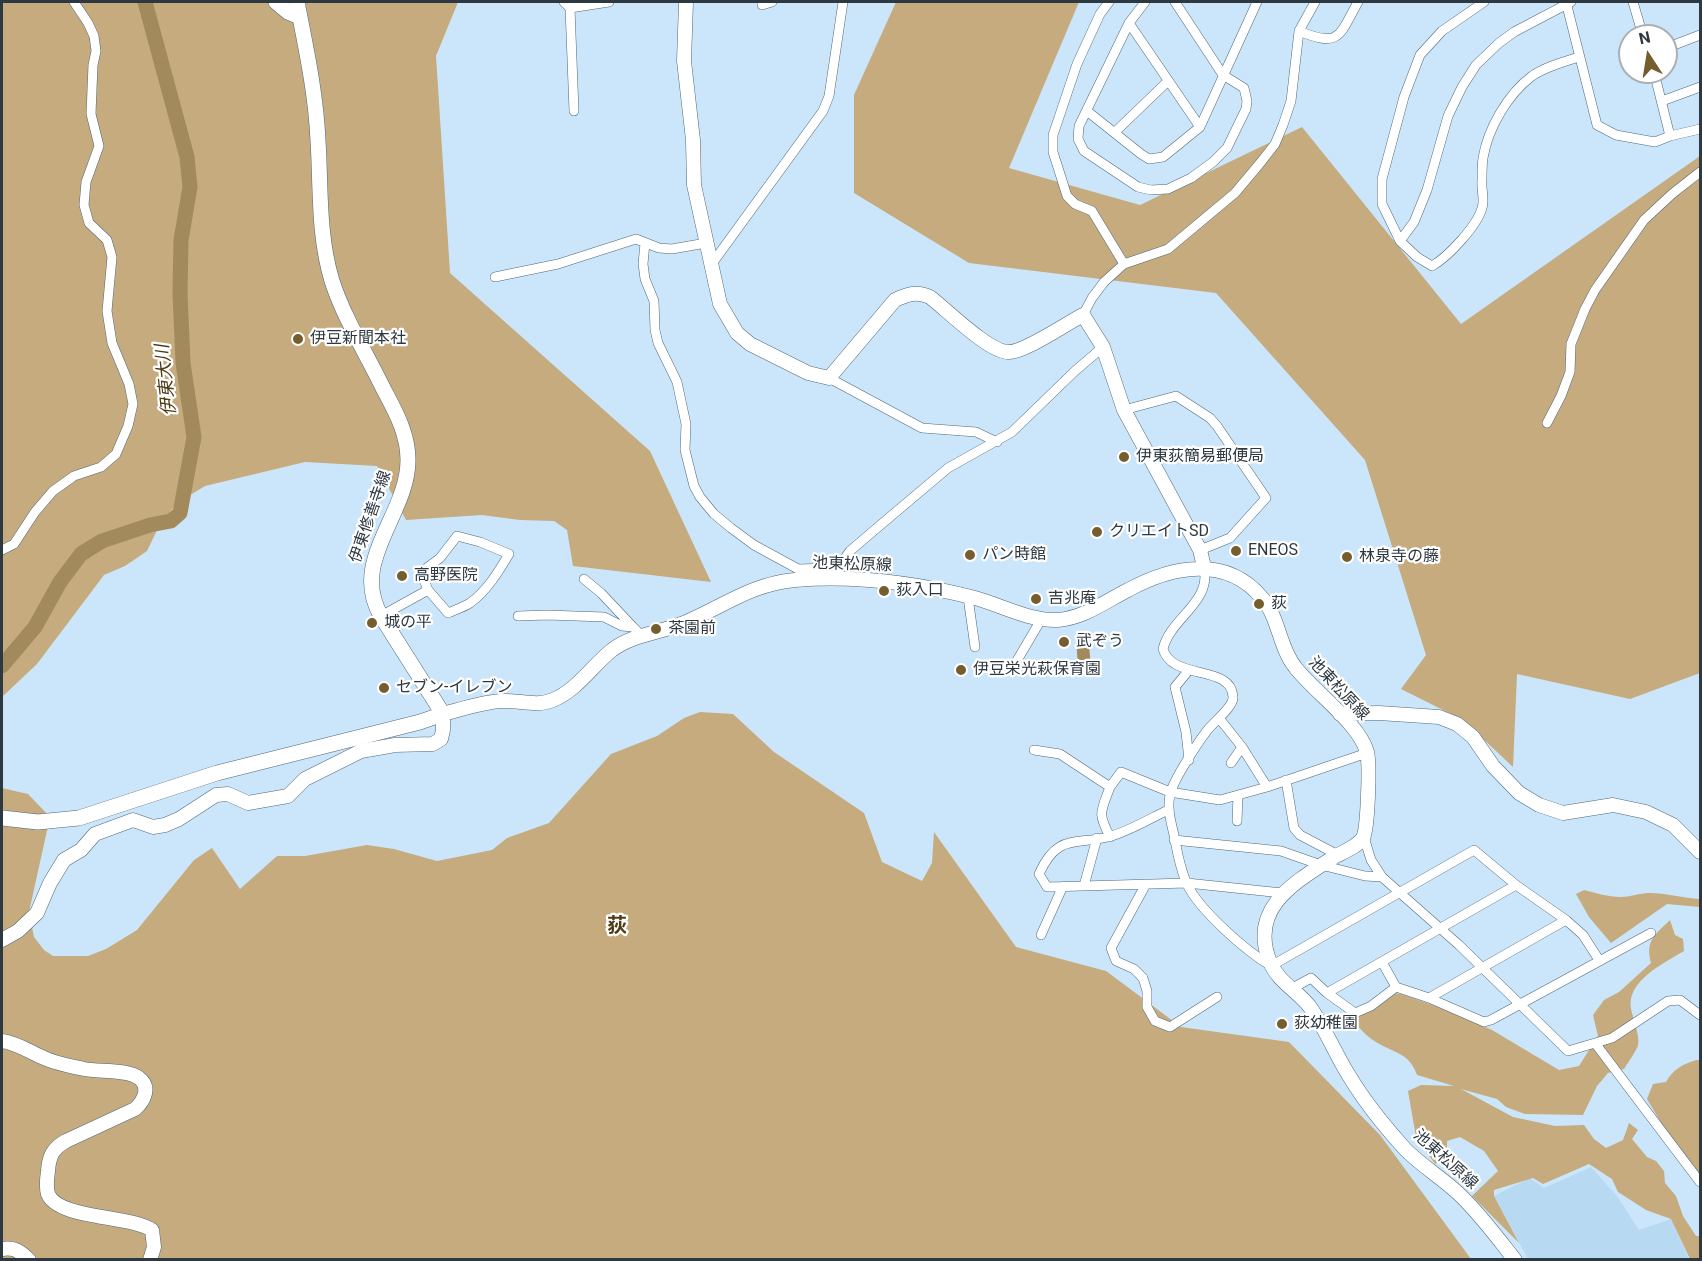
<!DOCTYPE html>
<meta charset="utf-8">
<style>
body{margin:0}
#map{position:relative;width:1702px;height:1261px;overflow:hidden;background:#cbe6fa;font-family:Roboto,sans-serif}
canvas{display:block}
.frame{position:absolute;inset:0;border:3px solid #2d3840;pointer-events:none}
.north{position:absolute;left:1618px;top:24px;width:60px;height:60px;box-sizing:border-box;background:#fff;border:2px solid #abafb3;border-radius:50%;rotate:348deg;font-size:16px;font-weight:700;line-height:24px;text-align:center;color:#2d3840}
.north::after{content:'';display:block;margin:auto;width:21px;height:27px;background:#765d2e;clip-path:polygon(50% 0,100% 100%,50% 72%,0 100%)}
</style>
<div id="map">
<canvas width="1702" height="1261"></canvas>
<div class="frame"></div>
<div class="north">N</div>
</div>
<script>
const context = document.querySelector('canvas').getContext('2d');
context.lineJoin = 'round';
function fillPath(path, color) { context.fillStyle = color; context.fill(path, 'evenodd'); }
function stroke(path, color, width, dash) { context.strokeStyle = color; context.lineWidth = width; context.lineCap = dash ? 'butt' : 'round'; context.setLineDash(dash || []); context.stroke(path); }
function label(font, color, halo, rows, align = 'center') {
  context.font = font + ' Roboto,"Noto Sans JP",sans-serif'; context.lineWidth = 4.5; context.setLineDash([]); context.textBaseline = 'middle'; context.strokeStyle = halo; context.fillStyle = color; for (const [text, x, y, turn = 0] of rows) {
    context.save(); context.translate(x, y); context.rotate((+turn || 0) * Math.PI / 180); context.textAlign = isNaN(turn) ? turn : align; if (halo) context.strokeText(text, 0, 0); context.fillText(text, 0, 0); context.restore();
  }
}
fillPath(new Path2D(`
 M1591,1167L1617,1196L1639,1230L1671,1219L1689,1259H1528L1494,1196L1530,1178L1544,1188Z`), '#b8d9f2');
fillPath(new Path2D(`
 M2,2H458L436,56L450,273L650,451L711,582L573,566L567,530L554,521L520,520L482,515L406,520L377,466L305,462L205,486L177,503L159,526L147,551L125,566L104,575L37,664L2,697Z
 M896,2H1079L1009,168L1140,205L1302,127L1461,324L1700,156V673L1630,699L1517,674L1513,767L1463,720L1401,689L1426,655L1365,460L1216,293L969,263L854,193V95Z
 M700,712L733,714L774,752L864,813L882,862L922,881L932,863L934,832L1016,947L1106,971L1181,1027L1289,1042L1380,1135L1471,1259L2,1260V788L28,794L50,817L29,912L34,937L44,950L53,956H88L106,949L137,930L194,860L212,848L240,889L277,856H305L367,845L394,849L437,861L492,850L507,838L549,823L611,754L657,736L684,718Z
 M1584,890C1596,893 1608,897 1621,897C1630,897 1640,893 1649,893C1667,893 1683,898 1700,899V907L1667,904L1611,943L1589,917L1576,894Z
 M1670,920L1675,935L1683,939L1684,951C1664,963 1626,981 1631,1009C1633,1019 1640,1035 1638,1045C1637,1050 1627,1064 1624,1069L1608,1073L1597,1086L1583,1115L1525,1114L1506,1107L1497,1099L1461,1089L1513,1117L1555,1126L1584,1125L1594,1139L1606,1148L1623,1140L1629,1123L1638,1130L1632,1139L1647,1157L1656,1161L1664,1171L1665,1183L1676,1196L1683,1216L1696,1236H1700V1259H1690L1671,1219L1646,1210L1618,1192L1612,1179L1589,1164L1543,1184L1533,1178L1494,1190V1196L1519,1243L1472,1196L1498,1171L1484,1151L1460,1137L1447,1141V1158L1435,1164L1416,1137L1408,1091L1421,1085L1454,1086L1417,1075C1409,1051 1391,1053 1373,1040C1365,1035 1359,1027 1352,1020L1393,993L1401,994L1447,1010L1492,1030L1559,1070L1579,1066L1598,1036L1593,1015L1604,1000L1619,992L1651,963C1645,940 1655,935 1670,920Z
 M1697,1060H1700V1175L1663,1126L1647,1099L1653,1084L1666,1082C1673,1069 1683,1064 1697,1060Z`), '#c5ab7d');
fillPath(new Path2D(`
 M1088,636L1091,666L1078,667L1076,637Z`), '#a38a5d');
stroke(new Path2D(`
 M2,666L35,627L60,582L81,554L102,541L150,525L171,521L180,513L194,437L183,363L180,293L181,240L190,187L187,157L145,2`), '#a38a5d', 15);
const street = new Path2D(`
 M564,2L570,8L574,111
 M1109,2L1100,14L1077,64L1053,135V152L1067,196L1075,204L1092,211L1124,264
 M1145,2L1129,23L1079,126L1078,139L1084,151L1138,187L1151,190L1168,189L1191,178L1213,162L1227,148L1246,109L1247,101L1244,88L1223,75L1175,2
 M1484,2L1442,31L1420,55L1404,97L1382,179V204L1400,241L1417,257L1432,266C1448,257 1477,226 1482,208C1485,200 1481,189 1482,181C1482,173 1482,165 1483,158C1488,128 1508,94 1532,76C1545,67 1563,62 1579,57
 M1566,2L1597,125L1616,135L1655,142L1670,136L1700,129
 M1633,2L1643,36
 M762,5L772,2
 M570,8L609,2
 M1129,23L1200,127
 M1299,31C1340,48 1339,36 1358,2
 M1666,48L1700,35
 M1654,72L1670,136
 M1662,101L1700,87
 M1087,111L1141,154L1149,159L1163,157L1200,127L1257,2
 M1115,132L1167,82
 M1400,241L1414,222L1427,190L1448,116L1462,87L1476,65L1499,43L1514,32L1571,2
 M645,243L643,264L645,279L654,301L655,330L658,343L677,382L686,424L685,450L694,486L700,497L714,514L731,528L754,545L798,569L831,568L837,578
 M711,265L823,111L829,96L843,2
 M495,277L558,264L636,239L659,248L672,249L706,243
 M1083,315L1092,298L1104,282L1124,264L1168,249L1235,193L1261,162L1275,144L1283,125L1291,101L1299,31L1315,2
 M829,378L922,428L976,432L997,442
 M1124,410L1176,396L1210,418L1217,426L1266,498L1230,538L1200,550
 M1547,423L1561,396L1570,372L1571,344L1585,309L1595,290L1644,220L1672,194L1700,172
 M2,550L14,544L35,512L53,491L74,476L101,467L116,454L128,426L133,404L129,384L112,343L107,311L112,257L107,240L89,223L84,205L86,182L99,146L91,114L93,65L96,51L94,36L88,23L74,2
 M1204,567C1212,603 1170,618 1163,649C1172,681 1232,664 1233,697C1234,707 1212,723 1206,732C1197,744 1172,782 1170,795C1167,809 1171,822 1174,835C1177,851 1180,869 1187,884C1199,910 1246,951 1271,966L1474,850L1516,885L1327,993L1311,978L1291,989
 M837,578L838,568L850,551L871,533L948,468L1012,432L1075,371L1103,347
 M584,579L601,593L633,627
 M968,597L975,647
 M381,616L428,590L422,575L428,567L440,558L457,536L480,542L509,554C499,571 487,591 470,603C464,607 455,610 448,613L428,590
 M518,616L547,615L604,617L622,626L633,627L642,636
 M1015,664L1042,618
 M1219,718L1242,747L1267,787L1367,753
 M1034,750L1060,754L1110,787L1121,772L1170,792L1220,800L1267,787
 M1189,760L1186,732L1175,687L1189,670
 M1231,763L1242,747
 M1286,780L1294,828L1300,835L1338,855
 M1168,810C1149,819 1128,832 1108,837C1074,845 1057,834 1039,874L1047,887L1187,883L1282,893
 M1237,821L1238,796
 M1110,837C1097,812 1101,812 1110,787
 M1364,837L1371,860L1382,877L1459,945L1568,1051L1612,1038L1668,1001L1680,1000L1700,1015
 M1174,840L1281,851L1321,865L1365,876L1382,877
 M1146,884L1111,948L1116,961L1134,969L1143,978L1147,991V1007L1155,1021L1170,1027L1217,997
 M1084,886L1097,838
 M1566,920L1583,935L1599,960
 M1041,935L1063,886
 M1382,962L1396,987L1429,998L1566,920L1516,885
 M1327,993L1355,1013L1371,1006L1396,987
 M1429,998L1484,1022L1491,1020L1651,933
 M1595,1043L1700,1182`);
const secondary = new Path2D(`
 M686,2L684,61L693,140L694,185L720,304L737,333L750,344L808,373L829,378L895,300C908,294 917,291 930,297C947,310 990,353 1009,352C1025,352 1067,323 1083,315L1103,347L1124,410L1200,550L1204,567
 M1340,714L1379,713L1439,717L1457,724L1473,737L1493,766L1519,793L1539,805L1563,813L1613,805L1646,812L1673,825L1700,852
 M2,940L18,931L37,913L50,883L64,860L81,850L95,834L133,820L153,827L165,825L179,819L216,795L228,794L248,803L288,796L305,779L361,751L395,745L433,744L441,739L443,730V714C462,709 482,702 502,701C519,700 537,707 553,700C577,690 592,666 612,650C633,634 660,633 684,623C724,606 751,584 795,580C856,575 916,583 975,598C1001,605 1029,621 1058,620C1084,618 1106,601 1128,590C1172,566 1226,555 1262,598C1279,617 1279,647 1295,667C1314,692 1359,723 1367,752C1370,764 1368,828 1363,838C1357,847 1343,852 1334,857C1295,882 1248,908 1270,962C1278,982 1298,991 1310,1007C1325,1028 1335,1053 1348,1074C1364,1101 1385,1127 1406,1150C1422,1166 1442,1178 1459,1194C1480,1214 1497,1237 1515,1260
 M2,1041C17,1043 30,1052 44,1058C57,1064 71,1066 84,1069C98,1072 128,1069 139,1078C151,1087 144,1101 135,1109L66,1141C53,1148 49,1156 48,1171C47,1178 46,1187 48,1194C58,1219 129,1215 152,1230L154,1247L150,1260
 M2,1249C14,1247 20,1251 29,1260`);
const primary = new Path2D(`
 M276,2L288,12L300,17
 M2,818L38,822L79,818L217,773L420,722L443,714L381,616C349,561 408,515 408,460C408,433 395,411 383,388C366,353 344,318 332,281C318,235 321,188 318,141C316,94 306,48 297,2`);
stroke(street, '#4f6778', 10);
stroke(secondary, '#4f6778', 15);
stroke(primary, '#4f6778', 16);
stroke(street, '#fff', 9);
stroke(secondary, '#fff', 14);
stroke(primary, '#fff', 15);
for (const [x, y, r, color] of [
 [298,339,6,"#765d2e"],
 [1124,457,6,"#765d2e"],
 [1097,532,6,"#765d2e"],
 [1236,551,6,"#765d2e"],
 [970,555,6,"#765d2e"],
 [1347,557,6,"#765d2e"],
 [402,576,6,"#765d2e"],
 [884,591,6,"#765d2e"],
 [1036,599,6,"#765d2e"],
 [1259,604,6,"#765d2e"],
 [372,623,6,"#765d2e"],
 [656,629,6,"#765d2e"],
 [1064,642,6,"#765d2e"],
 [961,670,6,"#765d2e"],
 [384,688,6,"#765d2e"],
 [1282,1024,6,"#765d2e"]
]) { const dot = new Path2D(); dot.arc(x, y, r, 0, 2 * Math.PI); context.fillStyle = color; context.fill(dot); stroke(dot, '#fff', 2); }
label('16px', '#2d3840', '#fff', [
 ["伊豆新聞本社",310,339],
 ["伊東荻簡易郵便局",1136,457],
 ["クリエイトSD",1109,532],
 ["ENEOS",1248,551],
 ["パン時館",982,555],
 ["林泉寺の藤",1359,557],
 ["高野医院",414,576],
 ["荻入口",896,591],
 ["吉兆庵",1048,599],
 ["荻",1271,604],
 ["城の平",384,623],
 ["茶園前",668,629],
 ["武ぞう",1076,642],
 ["伊豆栄光萩保育園",973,670],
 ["セブン-イレブン",396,688],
 ["荻幼稚園",1294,1024]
], 'left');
label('16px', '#2d3840', '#fff', [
 ["伊東修善寺線",371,517,-71],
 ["池東松原線",852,565,2],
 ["池東松原線",1338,689,47],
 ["池東松原線",1445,1160,42]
]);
label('italic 18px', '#4f3c17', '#fff', [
 ["伊東大川",167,380,-96]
]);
label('bold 20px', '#4f3c16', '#fff', [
 ["荻",617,927]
]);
</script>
